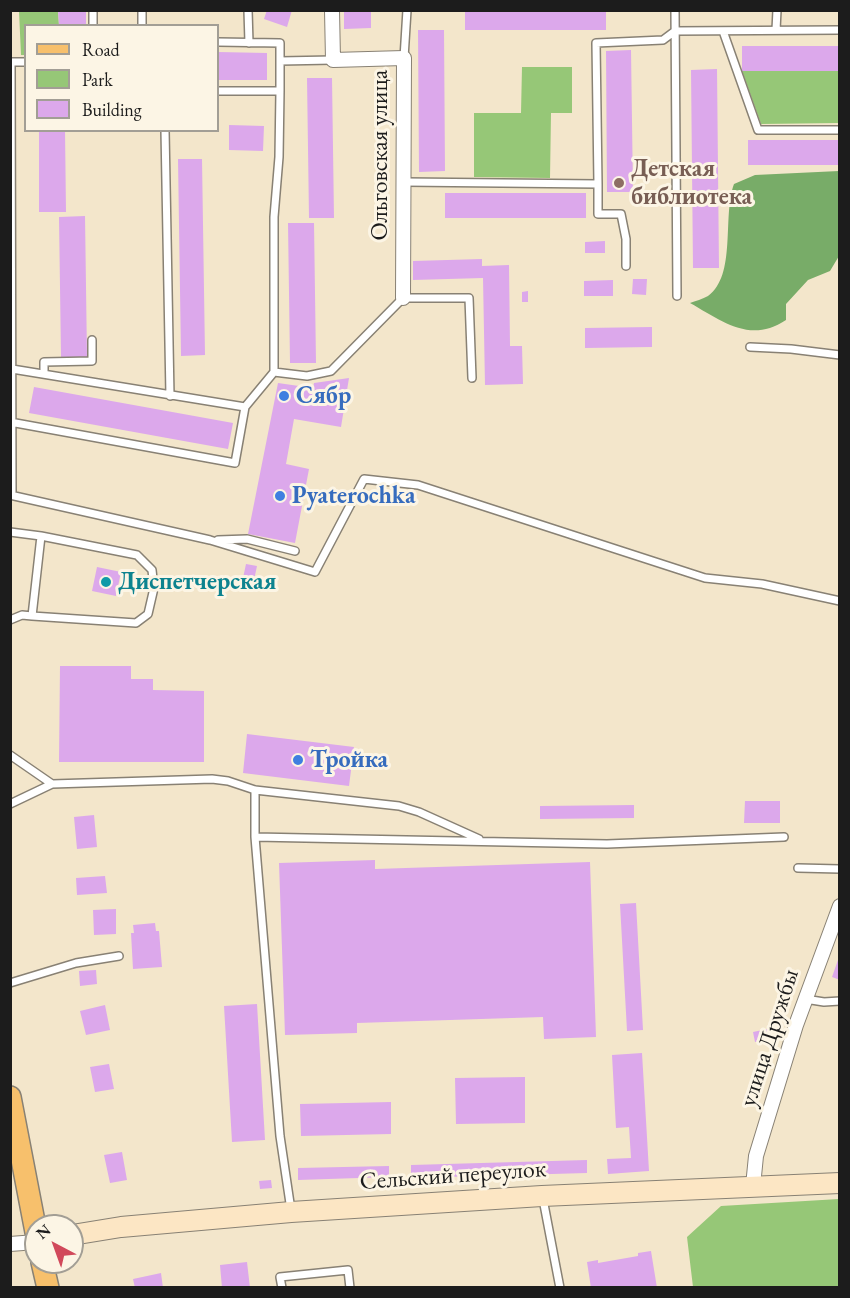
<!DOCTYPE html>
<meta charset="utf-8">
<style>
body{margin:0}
#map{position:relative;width:850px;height:1298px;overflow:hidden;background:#f3e6cb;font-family:"EB Garamond",serif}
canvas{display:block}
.frame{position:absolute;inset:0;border:12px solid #1c1c1c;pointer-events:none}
.legend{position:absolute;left:24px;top:24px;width:195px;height:108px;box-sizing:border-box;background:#fcf5e5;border:2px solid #a29e95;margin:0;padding:8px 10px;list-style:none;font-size:18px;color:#1c1c1c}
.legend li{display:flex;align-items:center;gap:12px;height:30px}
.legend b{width:30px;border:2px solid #a29e95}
.north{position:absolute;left:24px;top:1214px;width:60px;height:60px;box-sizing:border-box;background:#fcf5e5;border:2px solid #a29e95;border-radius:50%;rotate:319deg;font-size:16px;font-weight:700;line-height:24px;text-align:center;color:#1c1c1c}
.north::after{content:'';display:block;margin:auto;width:21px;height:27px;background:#d1495b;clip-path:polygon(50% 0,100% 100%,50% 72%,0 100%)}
</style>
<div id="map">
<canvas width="850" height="1298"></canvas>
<div class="frame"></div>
<ul class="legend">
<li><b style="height:8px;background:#f7c06c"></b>Road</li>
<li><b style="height:16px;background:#96c777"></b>Park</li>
<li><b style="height:16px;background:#dca8eb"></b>Building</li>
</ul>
<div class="north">N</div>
</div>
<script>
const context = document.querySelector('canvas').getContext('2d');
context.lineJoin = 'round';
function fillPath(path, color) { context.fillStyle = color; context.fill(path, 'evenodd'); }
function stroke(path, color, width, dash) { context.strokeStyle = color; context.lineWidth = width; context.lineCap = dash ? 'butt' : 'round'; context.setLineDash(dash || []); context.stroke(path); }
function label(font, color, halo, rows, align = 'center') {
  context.font = font + ' "EB Garamond",serif'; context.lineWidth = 6; context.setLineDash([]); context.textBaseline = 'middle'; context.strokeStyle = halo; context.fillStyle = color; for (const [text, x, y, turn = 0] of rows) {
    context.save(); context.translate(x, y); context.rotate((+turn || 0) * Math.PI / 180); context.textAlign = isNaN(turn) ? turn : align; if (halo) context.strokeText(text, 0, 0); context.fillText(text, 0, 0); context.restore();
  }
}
fillPath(new Path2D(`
 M19,11H58L59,25L26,26L25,55H21Z
 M522,67H572V113H551L550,178L474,177V113H521Z
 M742,71H839V123L761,124Z
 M839,1199V1287H693L687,1237L721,1206Z`), '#96c777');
fillPath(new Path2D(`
 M839,171V256L830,271L808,280L786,304V320C750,344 722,321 690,303C695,301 703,299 708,296C737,275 722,216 734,184L755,175Z`), '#78ac68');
fillPath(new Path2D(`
 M58,10H86V26H59Z
 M267,10H292L287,27L264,19Z
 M344,10H371V28L344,29Z
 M465,10H606V30H465Z
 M418,30H444L445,171L419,172Z
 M742,46H840V71H742Z
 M631,50L633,192H607L606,51Z
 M218,52L267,53V80H218Z
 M717,69L719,268H693L691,70Z
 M307,78H332L334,218H309Z
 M229,125L264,126L263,151L229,150Z
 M39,130H65L66,212H39Z
 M748,140H840V165H748Z
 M178,159H202L205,355L181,356Z
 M445,193H586V218H445Z
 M85,216L87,357H61L59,217Z
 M288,223H314L316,363H290Z
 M605,241V253H585V242Z
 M482,259V266L509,265L510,346H522L523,384L485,385L483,278L413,280V261Z
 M633,279H647L646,295L632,294Z
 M613,280V296H584V281Z
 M528,291V302H522V292Z
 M652,327V347L585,348V328Z
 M349,378L341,427L294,419L286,464L309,469L295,543L248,534L278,383L313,388L314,383Z
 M34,387L233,423L228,449L29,413Z
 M246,564L257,566L254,580L243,578Z
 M97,567L121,572L116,596L92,591Z
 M60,666H131V679H153V690L204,691V762H59Z
 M247,734L354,747L349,786L243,773Z
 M745,801H780V823H744Z
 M634,805V818L540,819V806Z
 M94,815L97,847L77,849L74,817Z
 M375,860V869L590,862L596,1037L544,1039L543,1017L357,1023V1033L285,1035L279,863Z
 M105,876L107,893L77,895L76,878Z
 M636,903L643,1030L627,1031L620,904Z
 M116,909V934L94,935L93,910Z
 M155,923L156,931H159L162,967L133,969L131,933H134L133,925Z
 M839,957H840V980L832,977Z
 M96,970L97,984L80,986L79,971Z
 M257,1004L265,1140L232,1142L224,1006Z
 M105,1005L110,1030L86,1035L80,1011Z
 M767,1029L769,1040L755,1042L753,1032Z
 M642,1053L649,1171L608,1174L607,1159L631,1158L629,1127L616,1128L612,1055Z
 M109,1064L114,1089L95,1092L90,1067Z
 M525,1077V1123L456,1124L455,1078Z
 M391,1102V1134L301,1136L300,1104Z
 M122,1152L127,1180L110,1183L104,1155Z
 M587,1160V1173L411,1178V1165Z
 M389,1166V1177L298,1180V1168Z
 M271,1180L272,1188L260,1189L259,1181Z
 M651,1251L657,1288H591L587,1262L598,1260V1263L638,1256V1253Z
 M247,1262L250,1288H222L220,1265Z
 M161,1273L163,1288H135L133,1279Z`), '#dca8eb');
const lane = new Path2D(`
 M93,10V26
 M142,10V26
 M248,10L249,43
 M675,10L677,296
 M776,30L777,10
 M723,31L758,130H840
 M218,42L280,43V91H218
 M404,58L407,10
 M280,61L333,60
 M165,130L170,396
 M405,182L598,184L596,43L663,40L675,31L840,30
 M598,184V214H621L626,239V266
 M750,347L791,349L840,355
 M274,372V217L279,157L280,91
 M44,374V362L92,361V340
 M245,407L274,372L307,376L331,371L403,298H469L472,378
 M10,422L235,463L245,407L12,369
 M10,495L210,540L315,572L364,479L418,485L705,578L762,584L840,601
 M12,495L11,62H26
 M10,532L41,536L32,616
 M218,540L247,539L295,551
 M10,620L22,615L32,616L136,623L148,614L154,588L152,570L137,555L41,536
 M10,755L52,784L212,779L228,781L255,790L399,806L419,812L479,839
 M10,804L52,784
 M255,837V790
 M798,868L840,869
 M10,983L76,963L119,956
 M805,999L824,1002L840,1001
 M543,1199L560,1288
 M291,1210L280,1136L255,837L607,844L784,837
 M282,1288L280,1277L348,1270L350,1288`);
const street = new Path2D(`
 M332,10L333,60L404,58L403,298
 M753,1186L756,1156L796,1025L840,906
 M10,1244L36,1242`);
const secondary = new Path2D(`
 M72,1235L121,1227L291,1212L542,1196L840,1183`);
const primary = new Path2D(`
 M10,1097L36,1232
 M42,1262L48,1288`);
stroke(lane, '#888174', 10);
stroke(street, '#888174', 16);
stroke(secondary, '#888174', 22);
stroke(primary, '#888174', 24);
stroke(lane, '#fff', 7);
stroke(street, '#fff', 14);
stroke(secondary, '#fce6c4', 20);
stroke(primary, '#f7c06c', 21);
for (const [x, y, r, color] of [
 [619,183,6,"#8d6e63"],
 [284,396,6,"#3f7fe0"],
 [280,496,6,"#3f7fe0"],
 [106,582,6,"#0f9aa8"],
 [298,760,6,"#3f7fe0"]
]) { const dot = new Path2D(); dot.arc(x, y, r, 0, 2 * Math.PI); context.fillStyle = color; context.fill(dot); stroke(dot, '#fcf5e5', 2); }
label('24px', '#1c1c1c', '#fcf5e5', [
 ["Ольговская улица",380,155,-90],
 ["улица Дружбы",770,1038,-72],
 ["Сельский переулок",453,1176,-4]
]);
label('bold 24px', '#785e54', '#fcf5e5', [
 ["Детская",631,169],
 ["библиотека",631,197]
], 'left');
label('bold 24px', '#366cbe', '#fcf5e5', [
 ["Сябр",296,396],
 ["Pyaterochka",292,496],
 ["Тройка",310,760]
], 'left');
label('bold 24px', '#0d838f', '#fcf5e5', [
 ["Диспетчерская",118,582]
], 'left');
</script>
